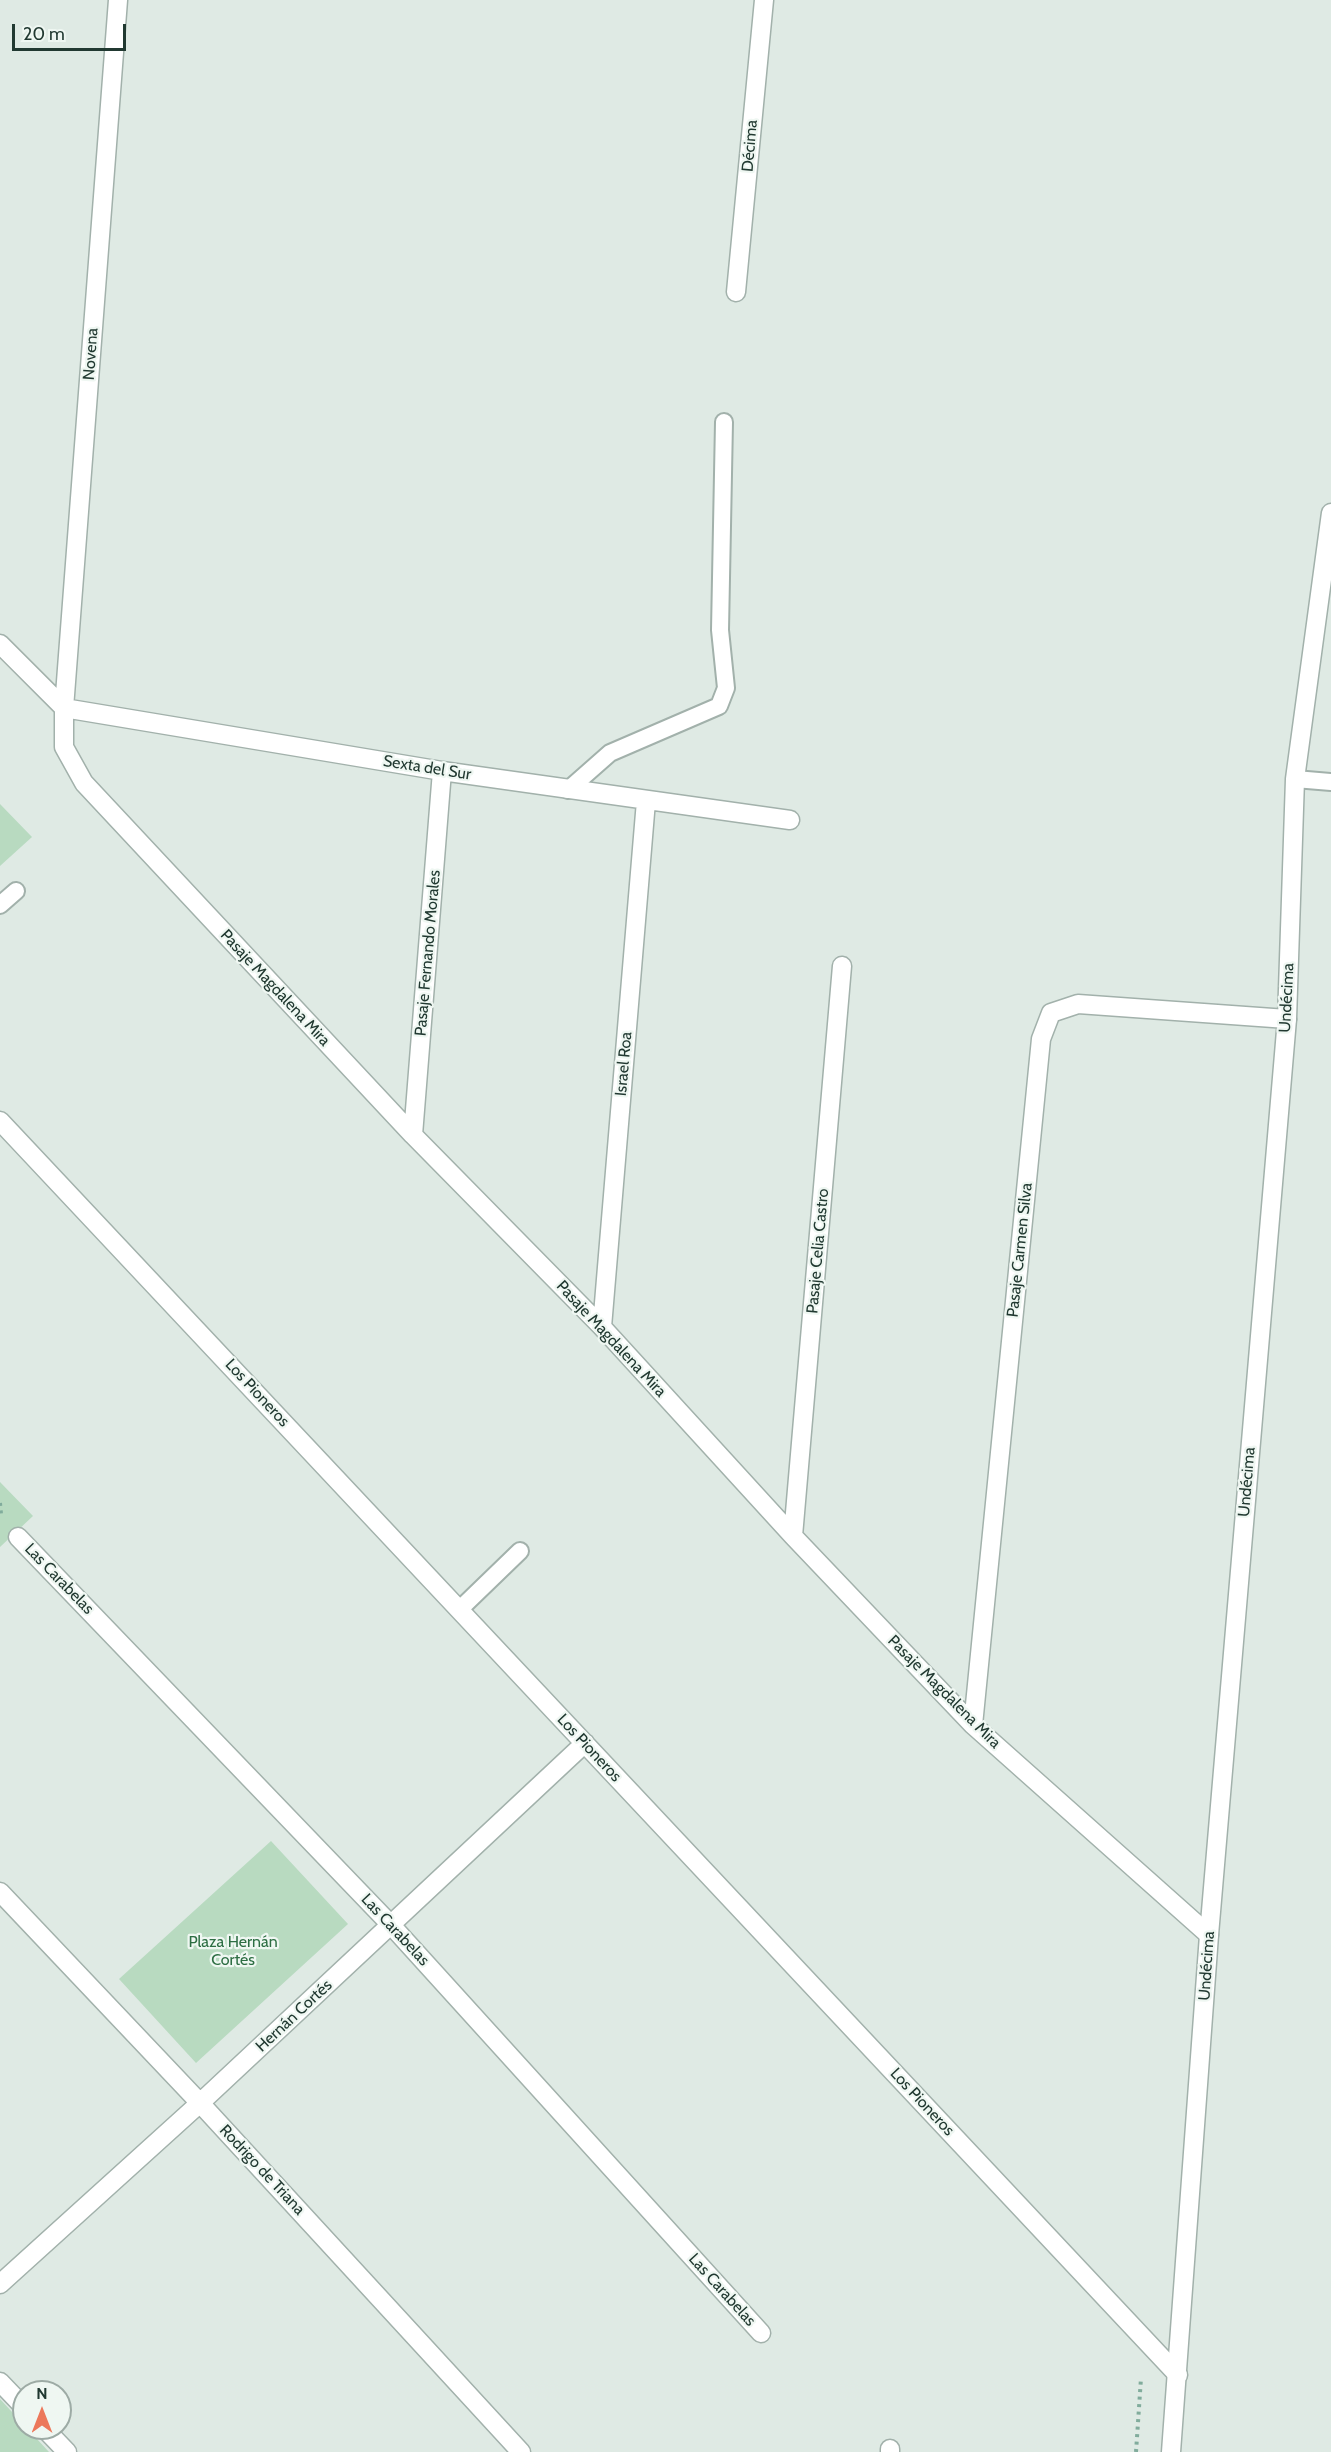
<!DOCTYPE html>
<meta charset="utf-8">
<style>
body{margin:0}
#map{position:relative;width:1331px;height:2452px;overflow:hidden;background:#dfeae4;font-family:Cabin,sans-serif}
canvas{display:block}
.north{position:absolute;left:12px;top:2380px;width:60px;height:60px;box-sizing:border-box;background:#eff7f2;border:2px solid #9daba5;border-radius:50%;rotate:0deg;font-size:16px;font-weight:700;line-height:24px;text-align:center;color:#213931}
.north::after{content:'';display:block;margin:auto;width:21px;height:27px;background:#ec785b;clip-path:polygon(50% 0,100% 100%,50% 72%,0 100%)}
.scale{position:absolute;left:12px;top:24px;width:114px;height:27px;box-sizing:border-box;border:3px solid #213931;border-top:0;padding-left:8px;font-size:18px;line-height:21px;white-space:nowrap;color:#213931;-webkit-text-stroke:4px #eff7f2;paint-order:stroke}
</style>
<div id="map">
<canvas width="1331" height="2452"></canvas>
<div class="north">N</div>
<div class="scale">20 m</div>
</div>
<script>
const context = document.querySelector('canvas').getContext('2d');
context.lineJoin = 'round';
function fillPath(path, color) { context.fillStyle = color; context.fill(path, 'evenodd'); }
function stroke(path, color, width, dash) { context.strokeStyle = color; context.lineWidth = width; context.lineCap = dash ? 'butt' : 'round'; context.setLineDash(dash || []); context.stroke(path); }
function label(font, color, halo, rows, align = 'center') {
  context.font = font + ' Cabin,sans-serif'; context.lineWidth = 4.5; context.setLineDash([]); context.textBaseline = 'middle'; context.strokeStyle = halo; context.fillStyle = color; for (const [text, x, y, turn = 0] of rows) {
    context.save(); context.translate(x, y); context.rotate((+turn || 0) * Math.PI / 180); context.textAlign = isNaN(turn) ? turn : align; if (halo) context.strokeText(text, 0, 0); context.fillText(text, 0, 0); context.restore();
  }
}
fillPath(new Path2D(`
 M0,804L32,837L0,866Z
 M0,1482L33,1516L0,1547Z
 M271,1841L348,1924L196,2063L119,1979Z
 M0,2399L49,2452H0Z`), '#b8dac0');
const service = new Path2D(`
 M1295,779L1331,782
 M568,790L610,753L719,706L726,688L720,630L724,422
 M0,905L16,891
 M460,1609L520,1551`);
const minor = new Path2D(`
 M118,0L64,708V747L84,783L413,1135L602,1327L793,1536L973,1725L1209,1935
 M736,292L764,0
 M0,644L64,708
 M64,708L442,771L790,820
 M0,1121L1178,2375
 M413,1135L442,771
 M602,1327L646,801
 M793,1536L842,966
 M18,1537L391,1925L761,2333
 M973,1725L1041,1039L1051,1013L1078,1004L1287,1019
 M0,1892L200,2103L521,2452
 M0,2284L200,2103L585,1743
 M890,2452V2449`);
const tertiary = new Path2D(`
 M0,2382L24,2407
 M44,2428L67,2452
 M1171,2452L1209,1935L1287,1019L1295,779L1331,513`);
stroke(service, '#a2b1ab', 20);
stroke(minor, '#a2b1ab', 21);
stroke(tertiary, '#a2b1ab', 21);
stroke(new Path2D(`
 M0,1503L1,1514
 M1136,2452L1141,2378`), '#81ac9c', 4, [3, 4.5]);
stroke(service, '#fff', 16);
stroke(minor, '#fff', 18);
stroke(tertiary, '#fff', 18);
label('16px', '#213931', '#eff7f2', [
 ["Décima",750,146,-85],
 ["Novena",91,354,-86],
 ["Sexta del Sur",427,768,9],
 ["Pasaje Fernando Morales",428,953,-85],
 ["Pasaje Magdalena Mira",275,988,47],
 ["Undécima",1287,998,-87],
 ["Israel Roa",624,1064,-85],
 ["Pasaje Carmen Silva",1020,1250,-84],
 ["Pasaje Celia Castro",818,1251,-85],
 ["Pasaje Magdalena Mira",611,1339,47],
 ["Los Pioneros",257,1393,47],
 ["Undécima",1247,1482,-85],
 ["Las Carabelas",59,1579,46],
 ["Pasaje Magdalena Mira",944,1692,45],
 ["Los Pioneros",589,1748,47],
 ["Las Carabelas",395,1930,47],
 ["Undécima",1207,1966,-86],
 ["Hernán Cortés",294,2016,-43],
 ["Los Pioneros",922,2102,47],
 ["Rodrigo de Triana",262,2170,47],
 ["Las Carabelas",722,2290,48]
]);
label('16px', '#2d6e43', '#eff7f2', [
 ["Plaza Hernán",233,1942],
 ["Cortés",233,1960]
]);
</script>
